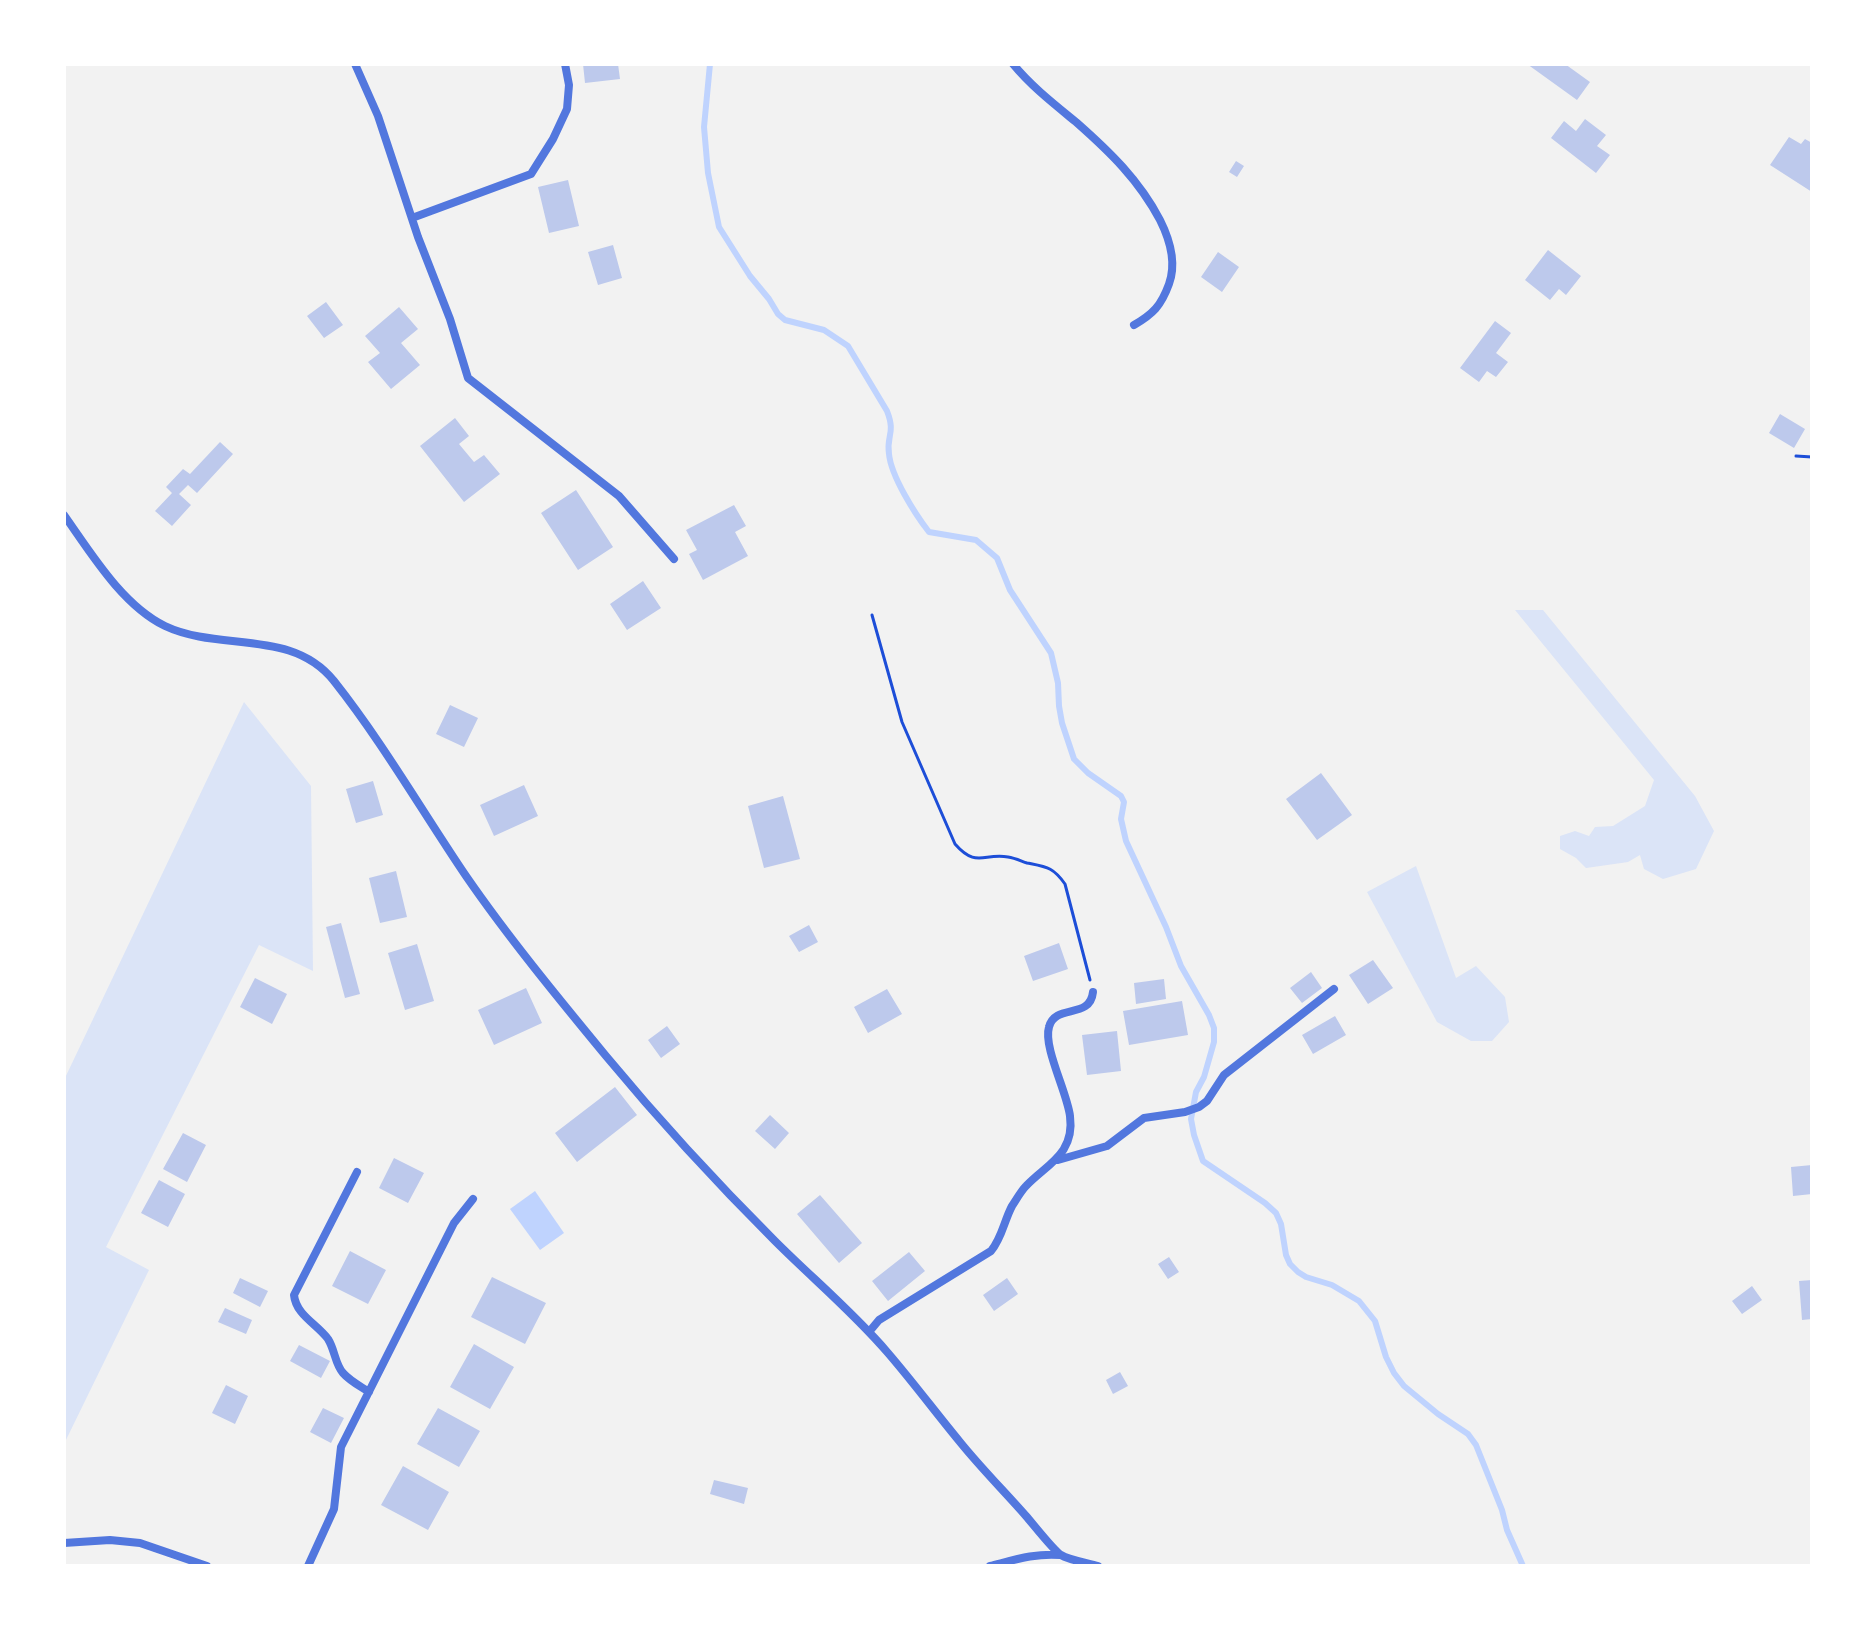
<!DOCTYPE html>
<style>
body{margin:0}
#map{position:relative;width:1876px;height:1630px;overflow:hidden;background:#f2f2f2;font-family:Karla,sans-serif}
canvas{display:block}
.frame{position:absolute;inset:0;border:66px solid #fff;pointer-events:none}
</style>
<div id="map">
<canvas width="1876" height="1630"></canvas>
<div class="frame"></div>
</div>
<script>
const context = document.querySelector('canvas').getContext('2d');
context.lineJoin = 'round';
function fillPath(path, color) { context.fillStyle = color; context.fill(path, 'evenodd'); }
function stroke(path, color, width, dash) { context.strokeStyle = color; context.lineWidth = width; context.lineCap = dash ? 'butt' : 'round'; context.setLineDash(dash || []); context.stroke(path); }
fillPath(new Path2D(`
 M1515,610H1543L1695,796L1714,831L1696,869L1663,879L1644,869L1640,855L1628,862L1586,868L1576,858L1560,849V836L1575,831L1589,836L1595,827L1613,826L1645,806L1654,780Z
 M244,702L311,786L313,971L259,945L106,1247L149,1270L64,1444V1080Z
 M1416,866L1456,978L1476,966L1505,997L1509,1022L1492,1041H1471L1437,1022L1367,892Z`), '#dbe4f7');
fillPath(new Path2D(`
 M535,1191L564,1233L540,1250L510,1209Z`), '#bfd3fe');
stroke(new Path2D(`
 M710,64L704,127L708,173L719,227L750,276L769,299L778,314L785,320L824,330L848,346L887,411C896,434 886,435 889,454C891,476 915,514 929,532L976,540L997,558L1010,590L1051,653L1058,683L1059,706L1062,723L1074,759L1088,773L1121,796L1124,802L1121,819L1126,841L1166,927L1181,966L1209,1015L1214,1028V1042L1204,1077L1196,1092L1191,1119L1194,1135L1203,1161L1265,1203L1276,1213L1281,1224L1286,1255L1290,1264L1298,1272L1306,1277L1332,1285L1359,1301L1375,1321L1386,1357L1394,1373L1404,1386L1438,1414L1468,1434L1476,1445L1502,1510L1507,1530L1523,1566`), '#bfd3fe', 6);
fillPath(new Path2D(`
 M583,64H618L620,79L585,83Z
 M1527,64H1565L1590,82L1577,100Z
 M1585,119L1606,135L1597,146L1610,155L1596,173L1551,138L1564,121L1576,131Z
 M1789,137L1801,144L1805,139L1812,143V192L1770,165Z
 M1236,161L1244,166L1237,177L1229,172Z
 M568,180L579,226L549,233L538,187Z
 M613,245L622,278L598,285L588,252Z
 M1548,250L1581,276L1566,295L1559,289L1550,300L1525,280Z
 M1218,252L1239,267L1222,292L1201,277Z
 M326,302L343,325L324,338L307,316Z
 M399,307L418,329L401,343L420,365L391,389L368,362L380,353L365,336Z
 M1495,321L1511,333L1496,353L1508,362L1496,377L1487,371L1479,382L1460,368Z
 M1780,414L1805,429L1794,448L1769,433Z
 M455,418L469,436L459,444L474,462L484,455L500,474L464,502L420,446Z
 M220,442L233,454L197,493L188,485L179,494L191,505L172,526L155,511L172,493L166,487L183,469L190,474Z
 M576,490L613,547L578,570L541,513Z
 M734,505L746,526L735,532L748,556L703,580L689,554L697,550L686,530Z
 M643,581L661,608L627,630L610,604Z
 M450,705L478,718L464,747L436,734Z
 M1321,773L1352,815L1317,840L1286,799Z
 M373,781L383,815L356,823L346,789Z
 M524,785L538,816L494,836L480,805Z
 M783,796L800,859L764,868L748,806Z
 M396,871L407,917L380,923L369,878Z
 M341,923L360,994L345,998L326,927Z
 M809,925L818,942L799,952L789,936Z
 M1059,943L1068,969L1033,981L1024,956Z
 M417,944L434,1001L405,1010L388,953Z
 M1373,960L1393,988L1368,1004L1349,975Z
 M1311,972L1322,988L1302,1003L1290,988Z
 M255,978L287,994L272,1024L240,1007Z
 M1164,979L1166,999L1136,1004L1134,983Z
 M526,988L542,1023L494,1045L478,1010Z
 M887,989L902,1014L868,1033L854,1007Z
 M1182,1001L1188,1035L1129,1045L1123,1011Z
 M1335,1016L1346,1035L1313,1054L1302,1035Z
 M667,1026L680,1044L661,1058L648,1040Z
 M1117,1031L1121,1071L1087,1075L1082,1035Z
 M615,1087L637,1115L577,1162L555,1133Z
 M770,1115L789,1133L775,1149L755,1131Z
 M183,1133L206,1145L187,1182L163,1169Z
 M394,1158L424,1173L408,1203L379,1188Z
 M1812,1165V1194L1793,1196L1791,1167Z
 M159,1180L185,1194L168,1227L141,1213Z
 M820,1195L862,1243L839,1263L797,1214Z
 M350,1251L386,1270L368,1304L332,1286Z
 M909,1252L925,1271L888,1301L872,1281Z
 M1169,1257L1179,1272L1168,1279L1158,1264Z
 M492,1277L546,1303L525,1344L471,1317Z
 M240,1278L268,1291L260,1307L233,1293Z
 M1007,1278L1018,1294L994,1311L983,1295Z
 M1812,1280V1319L1802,1320L1799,1281Z
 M1752,1286L1762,1300L1742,1314L1732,1301Z
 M225,1308L252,1320L246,1334L218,1322Z
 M474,1344L514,1367L490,1409L450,1387Z
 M299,1345L330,1361L321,1378L290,1361Z
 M1120,1372L1128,1386L1113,1394L1106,1380Z
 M226,1385L248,1396L235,1424L212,1413Z
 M323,1408L344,1418L331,1443L310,1432Z
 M438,1408L480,1431L459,1467L417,1444Z
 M403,1466L449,1492L428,1530L381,1505Z
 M714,1480L748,1488L744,1504L710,1494Z`), '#bdc9ec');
stroke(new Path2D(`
 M1796,456L1812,457
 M872,615L902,722L955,844C976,868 983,853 1008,857C1015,858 1021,861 1027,863C1047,867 1053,867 1065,884L1090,980`), '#1d4ed8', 3);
stroke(new Path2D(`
 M355,64L378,116L418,237L450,319L468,378L619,496L674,559
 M1013,64C1031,86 1054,104 1076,122C1110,152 1139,180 1160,220C1170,240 1177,262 1169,284C1161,306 1153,314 1134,325
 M412,218L531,174L553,139L567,109L569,85L565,64
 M64,515C91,553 122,605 165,626C220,652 292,628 334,681C383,743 422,811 466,876C508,937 559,999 606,1056C659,1120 716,1182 775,1241C813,1279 854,1313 888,1353C913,1382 936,1413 960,1442C981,1468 1004,1491 1026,1516C1033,1524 1054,1551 1061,1555C1069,1560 1088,1563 1098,1566
 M1058,1160L1107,1146L1144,1118L1185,1112L1199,1107L1207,1101L1224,1075L1334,989
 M357,1172L294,1295C296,1315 317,1324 328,1339C335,1350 335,1364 343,1373C350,1381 360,1386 369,1392
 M869,1332L879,1320L991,1251C1002,1238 1004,1221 1012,1206C1016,1200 1021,1191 1026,1186C1047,1164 1075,1154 1070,1116C1067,1092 1043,1047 1049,1027C1055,1003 1090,1020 1093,992
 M64,1543L110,1540L140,1543L207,1566
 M308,1566L334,1509L341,1447L454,1223L473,1199
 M990,1566C1014,1560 1035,1553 1060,1555`), '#5277de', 8);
</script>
